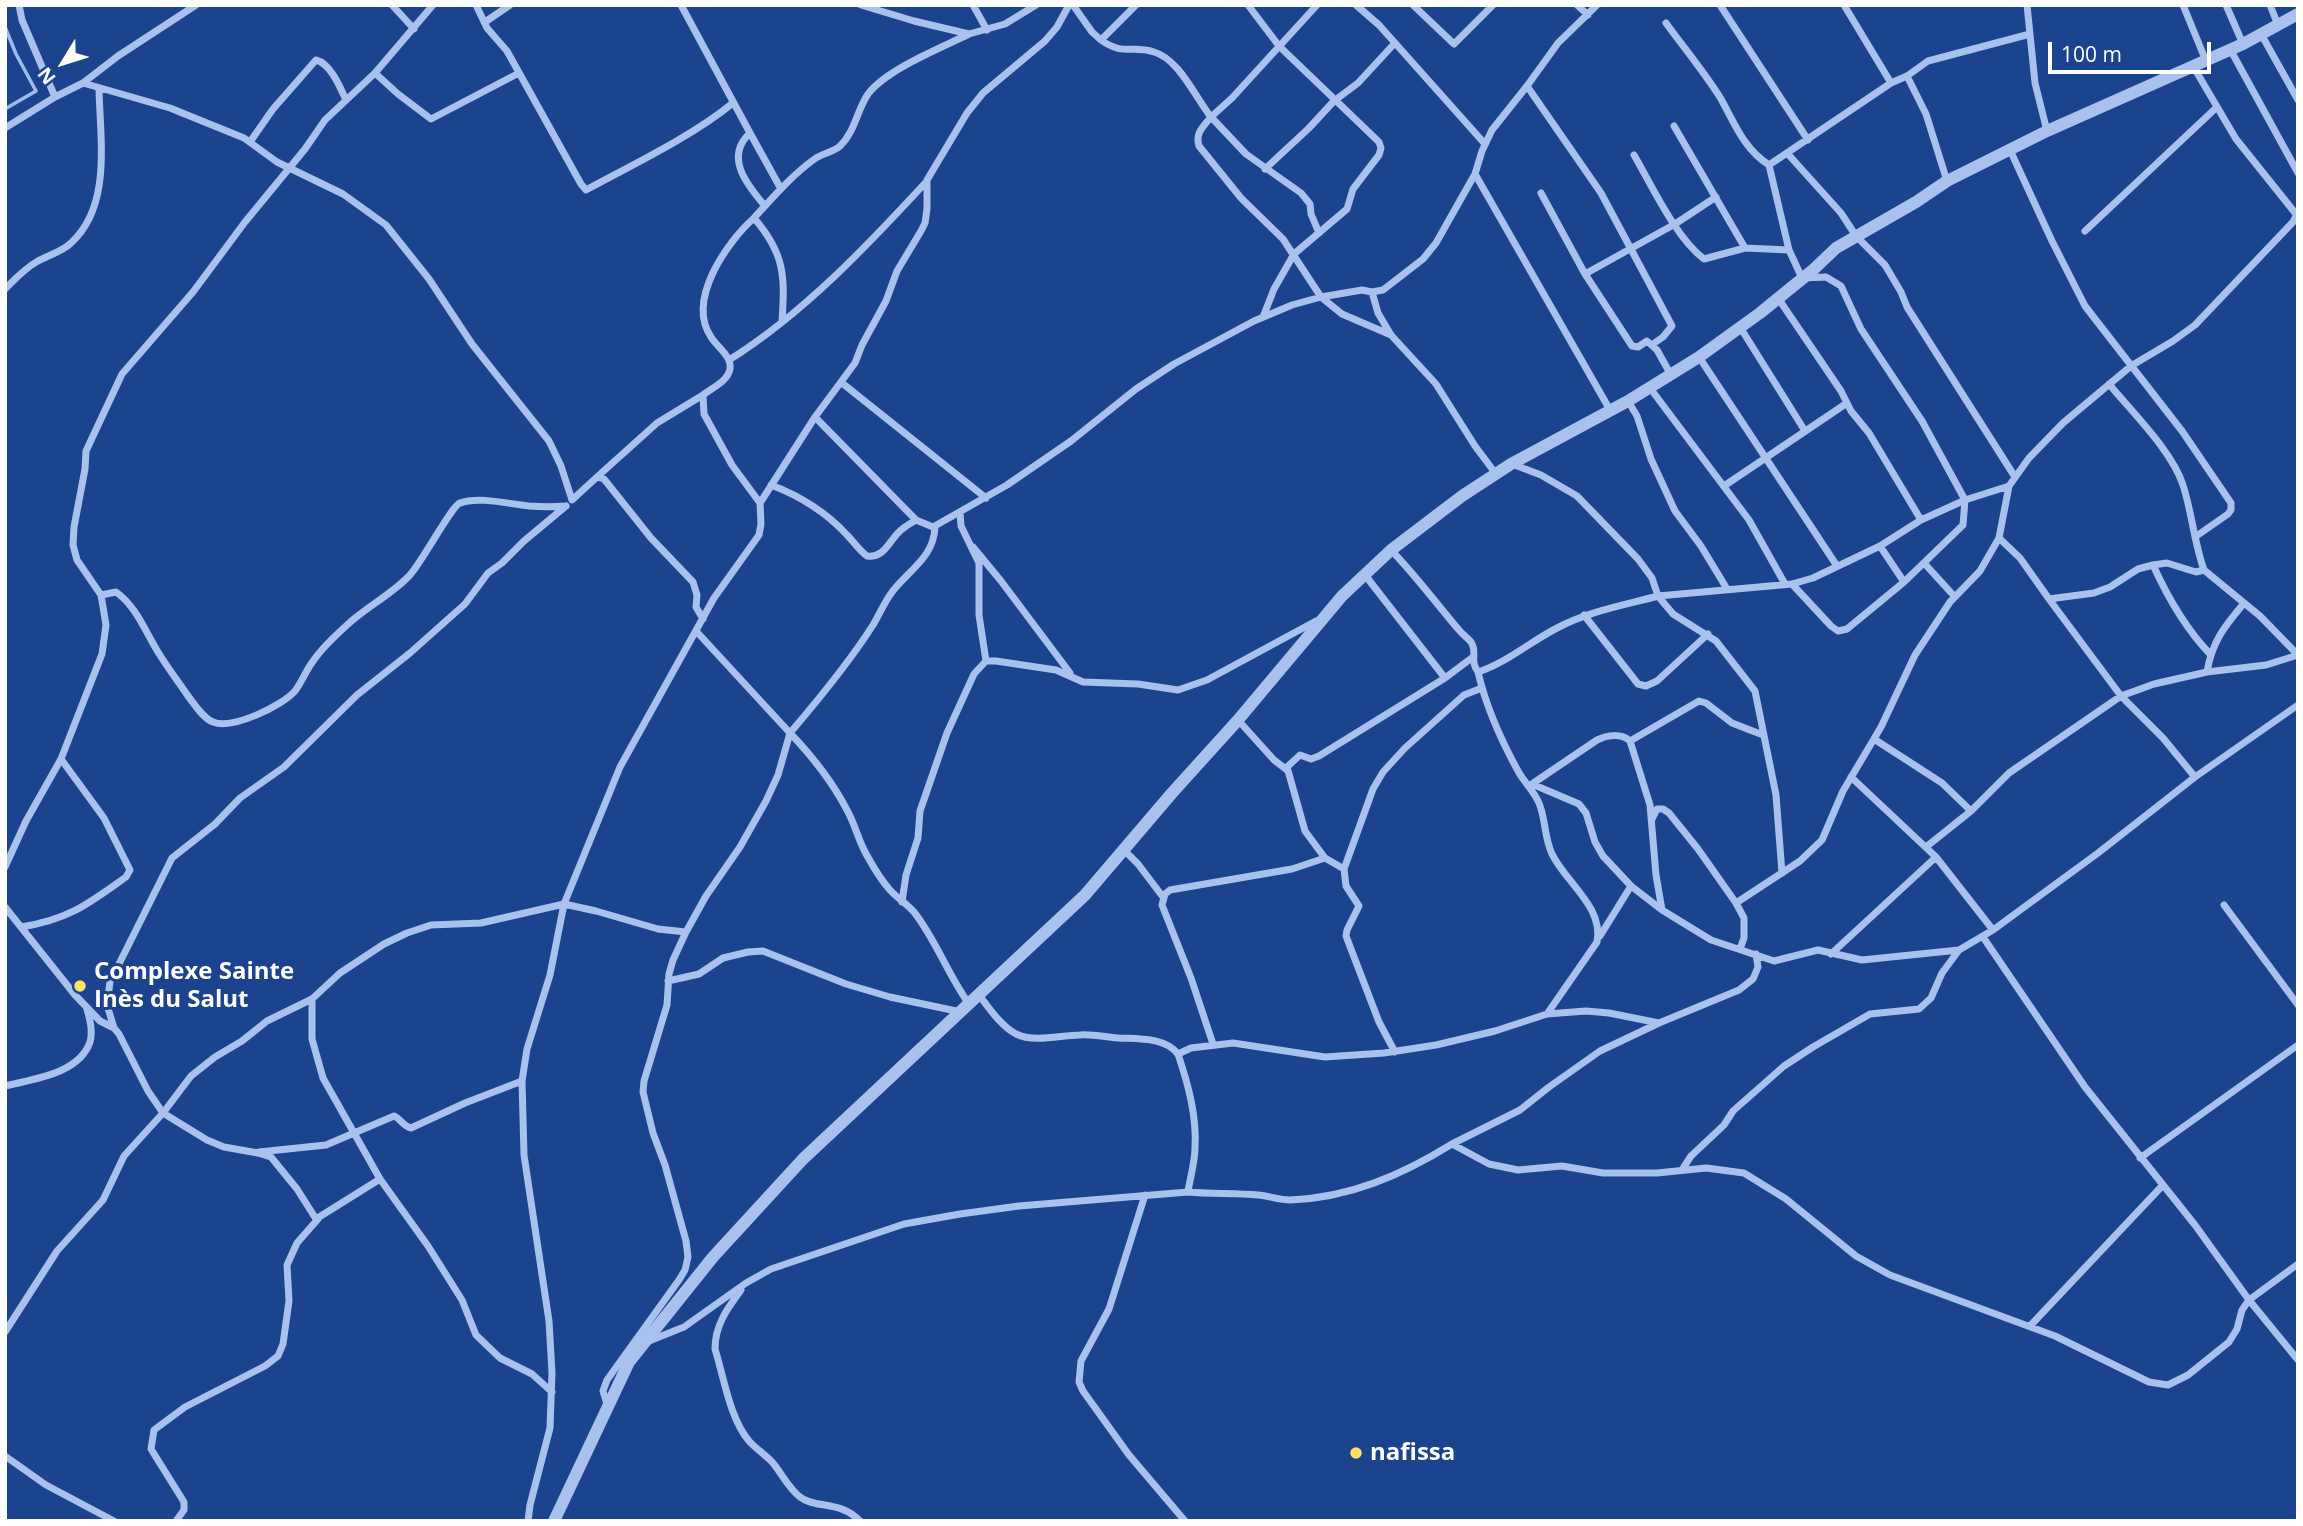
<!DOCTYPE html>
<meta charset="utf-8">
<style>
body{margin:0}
#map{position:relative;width:2303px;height:1526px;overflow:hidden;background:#1c438d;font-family:"Open Sans",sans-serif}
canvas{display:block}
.frame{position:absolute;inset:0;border:7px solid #fff;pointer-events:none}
.north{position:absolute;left:28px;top:28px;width:70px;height:70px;-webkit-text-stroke:5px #1c438d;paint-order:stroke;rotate:232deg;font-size:19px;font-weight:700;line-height:28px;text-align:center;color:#fff}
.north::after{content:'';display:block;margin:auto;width:24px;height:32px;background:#fff;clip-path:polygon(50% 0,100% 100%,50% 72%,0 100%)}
.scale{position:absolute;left:2048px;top:42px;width:163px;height:32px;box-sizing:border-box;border:4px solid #fff;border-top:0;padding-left:9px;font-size:21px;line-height:24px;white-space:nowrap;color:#fff;-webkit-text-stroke:5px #1c438d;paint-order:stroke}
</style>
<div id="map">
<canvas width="2303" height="1526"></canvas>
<div class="frame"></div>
<div class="north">N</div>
<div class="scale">100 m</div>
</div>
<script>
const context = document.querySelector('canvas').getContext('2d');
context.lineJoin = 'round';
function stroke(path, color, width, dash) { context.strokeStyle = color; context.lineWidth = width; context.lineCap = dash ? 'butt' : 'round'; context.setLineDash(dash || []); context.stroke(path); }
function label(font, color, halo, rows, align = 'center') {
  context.font = font + ' "Open Sans",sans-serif'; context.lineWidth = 6; context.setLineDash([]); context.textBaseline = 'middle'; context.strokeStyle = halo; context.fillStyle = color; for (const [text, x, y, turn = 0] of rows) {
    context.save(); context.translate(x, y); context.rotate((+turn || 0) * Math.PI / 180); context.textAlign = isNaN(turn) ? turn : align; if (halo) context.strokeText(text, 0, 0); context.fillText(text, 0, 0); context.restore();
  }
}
stroke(new Path2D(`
 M5,27L16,54L36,91L5,109`), '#9cbbef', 3.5);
stroke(new Path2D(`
 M19,5L22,20L55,97
 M392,5L414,29
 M433,5L375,73L325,120L305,149L245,222L193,292L122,374L86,451L85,469L74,527L73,545L77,560L101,595L116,592C136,606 145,631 158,652C167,667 178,681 188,696C195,705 203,718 213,722C232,730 282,706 295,691C301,683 305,673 311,664C321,649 334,637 347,625C366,607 391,595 409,576C421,564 452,505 460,503C478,496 510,504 529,506C542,507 554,507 566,506
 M476,5L487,28L507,51L581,184L586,190C634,164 691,137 733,103
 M681,5L750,133C724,157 747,185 765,206
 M861,5L914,21L969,34L1005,24L1036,5
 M973,5L987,30
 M1073,5L1092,32L1101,40L1136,5
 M1248,5L1279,46L1379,142L1381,148L1379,155L1353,189L1347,209L1294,254L1274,289L1263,317
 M1317,5L1232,98L1211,117L1246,154L1301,193L1310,204L1311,214L1319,233
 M1356,5L1379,25L1485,144
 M1413,5L1454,44L1493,5
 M1577,5L1588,15
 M1720,5L1808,140
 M1844,5L1891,83
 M2027,5L2035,83L2047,131
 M2183,5L2206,61
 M2226,5L2243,44
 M2270,5L2278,25
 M485,22L510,5
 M1666,23C1684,48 1705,73 1721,99C1735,124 1744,149 1769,165L1789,250L1802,278L1826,277L1841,286L1861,329L1922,421L1965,500L1963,525L1904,582L1847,629L1838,631L1831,626L1792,584
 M2261,34L2298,100
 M1101,40C1123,56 1132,45 1154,52C1179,59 1195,97 1211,117C1203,127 1195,133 1199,146L1241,198L1283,239L1321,297L1362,290L1372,292L1383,290L1423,259L1436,243L1475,174L1482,151L1492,130L1527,86L1558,43L1597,5
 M2230,49L2298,173
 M2193,66L2236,139L2296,214
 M375,73L398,94L431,119L519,73
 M1907,76L1926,114L1947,181
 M83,83L170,108L244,138L277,162L343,194L386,225L429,279L472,344L549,441L561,466L572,500L597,477L604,479L651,538L693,582L697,595L696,607L703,619
 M1527,86L1601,193L1672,326L1663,337L1653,344
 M1674,126L1745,248
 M5,128L55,97L83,83L118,56L196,5
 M750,133L781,189
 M250,142L273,109L316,60C331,64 340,87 346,100
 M2010,150L2052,241L2085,306L2182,431L2231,503V510L2228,514L2195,537
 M1787,153L1841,213L1856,236L1885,265L1901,292L1907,307L2015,477
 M1634,155C1652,186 1676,238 1704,259L1745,248L1789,250
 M1769,165L1891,83L1907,76L1928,61L2030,34
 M1265,169L1309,128L1334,101L1358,83L1394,44
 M1475,174L1610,410
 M1541,193L1585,274L1632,346L1638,347L1647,341L1657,350L1671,375
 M754,218C727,242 686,300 711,337C717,347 732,356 730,369C728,381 712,388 703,395L704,414L732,465L760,503
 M2085,231L2217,107
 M1585,274L1675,224L1716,197
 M5,289C15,279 25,268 38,261C48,255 62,252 71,243C112,206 100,139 99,89
 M1372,292L1378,313L1391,335L1436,384L1475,446L1496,474
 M1778,298L1841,391L1851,411L1869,433L1921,520
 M782,321C785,276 785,254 754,218C773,197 793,174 816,158C823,153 834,152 840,146C855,132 857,110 868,94C887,69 941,48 969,34
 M1740,327L1805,431
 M1699,357L1837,566
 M729,360C803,314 868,245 927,181
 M842,383L986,498
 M2109,384C2132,412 2172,451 2183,485C2192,513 2194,542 2204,570
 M1650,388L1749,520L1785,584
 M1628,401L1637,416L1651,459L1675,511L1701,546L1727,589
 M815,417L916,520L933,527L1007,485L1071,441L1136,389L1174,364L1254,321L1292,305L1321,297L1342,314L1391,335
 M1512,464L1541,475L1577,496L1638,559L1652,578L1658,596L1792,584L1813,578L1880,546L1921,520L1965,500L2009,486
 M597,477L657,423L703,395
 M771,485C800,496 826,512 847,535C854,542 859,550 867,556C883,558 888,544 897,534C902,528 909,524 916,520
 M1724,486L1847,403
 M960,512L961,526L979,563V615L986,661
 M935,527C934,557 909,570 892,592C884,603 879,615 873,625C849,663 819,699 790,733C811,755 833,783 847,810C856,826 859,844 869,859C875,870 882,881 890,890C897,898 907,904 914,912C936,940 948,975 969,1004
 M1999,538L2020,558L2049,599L2094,593L2110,587L2138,569L2153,565L2167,563L2196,572L2204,570L2260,616L2298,655
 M1880,546L1904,582
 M973,547L1001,581L1070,673
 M1391,550C1416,576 1436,603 1459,630C1462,634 1467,637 1471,642C1478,652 1469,660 1478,672C1508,662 1531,641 1559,627C1590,611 1625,605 1658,596L1673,614L1716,641L1755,691L1776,795L1782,873
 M1924,563L1955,597
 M2153,565C2168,598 2185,628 2210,654
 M1365,575L1445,678L1473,657
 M2049,599L2121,696L2154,684L2207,672L2266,665L2298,655
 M1584,615L1638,684L1646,686L1657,681L1708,634
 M1478,672C1486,707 1501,740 1518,771C1524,782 1534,791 1539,803C1546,820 1544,837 1552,854C1566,883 1604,907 1597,942L1547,1014
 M2207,672C2212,641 2225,626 2244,603
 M1238,720L1274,760L1287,770
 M1874,739L1942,783L1971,811
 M1630,741L1699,701L1706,703L1732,723L1763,735
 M1851,777L1936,857L1993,930
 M1532,784L1579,804L1586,813L1595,842L1603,856L1631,886L1662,910L1711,940L1774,961L1818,950L1862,960L1959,950
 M1529,786L1597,740C1607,735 1621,733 1630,741L1650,805L1656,875L1662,910
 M1652,819L1657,809H1663L1669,813L1698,849L1736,903L1744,918V938L1740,949
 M1926,847L1971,811L2009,773L2121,696L2163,738L2195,777
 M1124,850L1138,864L1163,897
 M5,867L26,821L61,759L102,654L106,625L101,595
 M1344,869L1325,858L1305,831L1287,767L1300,755L1311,759L1319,756L1445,678
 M902,902L906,875L918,838L920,811L947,733L974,674L986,661H996L1056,670L1083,682L1138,684L1178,690L1207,680L1316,621
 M1736,903L1800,861L1822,840L1843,791L1881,727L1915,655L1950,602L1980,571L1999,538L2009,486L2029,458L2063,423L2131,366L2173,341L2195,325L2293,222L2298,212
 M2224,905L2298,1005
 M5,907L75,995L100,1021L114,1028L119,1034L148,1091L163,1113L207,1140L224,1147L258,1153L271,1157L297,1189L316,1219L380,1179L428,1246L462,1300L476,1335L500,1358L532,1374L552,1392
 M21,927C68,920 88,904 126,877L130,870L104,818L61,759
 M1600,936L1631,886
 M1983,937L2085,1087L2195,1225L2249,1300L2298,1360
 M1831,954L1936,857
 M668,981L699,974L723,958L748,952L763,951L846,984L890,997L961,1012
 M979,995C989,1008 1001,1026 1016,1034C1035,1043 1061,1035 1080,1035C1093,1034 1105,1037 1118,1038C1138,1039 1165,1037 1178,1054
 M312,999V1039L323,1078L380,1179
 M1659,1023L1600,1051L1549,1087L1520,1110L1452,1144L1489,1164L1518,1170L1562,1166L1603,1173H1657L1706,1168L1744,1173L1786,1199L1856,1256L1890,1275L2055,1336L2149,1382L2168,1385L2188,1375L2229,1342L2237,1329L2242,1310L2249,1300L2298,1264
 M114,1028L107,1005L110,982L172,858L215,824L240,798L284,767L357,695L410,653L465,604L488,573L502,563L524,541L566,506
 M1213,1044L1191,978L1162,905L1165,894L1170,890L1292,869L1325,858
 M1395,1052L1379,1022L1346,936L1347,930L1359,906L1346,886L1344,869L1373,789L1383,772L1405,748L1464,695L1482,688
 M5,1086C33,1079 79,1074 90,1042C93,1031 90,1020 87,1009
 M259,1152L326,1145L394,1116C401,1119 404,1127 411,1128L465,1103L522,1081
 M2140,1158L2298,1045
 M1682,1170L1691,1156L1724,1125L1733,1111L1784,1066L1813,1047L1870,1014L1919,1009L1931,998L1942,973L1959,950L1993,930L2098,853L2195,777L2298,705
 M1188,1192C1211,1194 1235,1193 1258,1195C1269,1196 1279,1200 1290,1200C1349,1198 1402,1175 1452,1144
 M1145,1195L1109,1309L1081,1361L1079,1382L1083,1391L1129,1455L1185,1521
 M741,1290C727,1309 715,1325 715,1349C724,1378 730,1419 749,1441C756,1449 766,1455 773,1463C782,1474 789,1489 800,1497C815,1509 840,1500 860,1521
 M2030,1326L2163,1185
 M5,1332L57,1251L103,1200L124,1156L163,1113L191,1076L215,1057L242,1041L267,1021L312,999L340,973L384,944L407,933L431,925L481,923L564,904L596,911L658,929L686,932
 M649,1341L684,1327L746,1283L771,1269L904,1224L960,1214L1019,1206L1188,1192C1190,1178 1195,1162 1195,1148C1197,1116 1188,1084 1178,1054L1191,1048L1233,1043L1325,1057L1384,1053L1436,1045L1495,1031L1547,1014L1586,1011L1609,1013L1659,1023L1739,990L1753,979L1758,967L1756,954
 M607,1404L603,1391L607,1380L679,1280L685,1270L688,1257L686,1241L665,1165L653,1133L643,1092L644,1081L667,1005L669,974L673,960L686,932L706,896L740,847L766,801L778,775L790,733L696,631
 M5,1456L46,1485L114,1521
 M176,1521L184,1510V1502L151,1449L154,1430L185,1407L265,1366L278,1356L283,1344L289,1301L287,1265L297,1243L318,1219
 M528,1521L530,1505L550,1428L552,1373L549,1321L524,1155L522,1081L527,1049L550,975L564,904L620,767L714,598L759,535L761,524L760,503L815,417L855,363L862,345L886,301L897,271L921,231L925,223L927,209V180L967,113L983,93L1045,41L1057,27L1069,5`), '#a9c1ed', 7);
stroke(new Path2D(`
 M554,1521L629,1362L713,1257L803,1159L1085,895L1172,793L1238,720L1342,596L1391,550L1462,496L1511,464L1628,401L1699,357L1760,313L1813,270L1836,248L1916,202L1947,181L2047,131L2243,44L2298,14`), '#a9c1ed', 12);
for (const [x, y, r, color] of [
 [80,986,7,"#fee066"],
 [1356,1453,7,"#fee066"]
]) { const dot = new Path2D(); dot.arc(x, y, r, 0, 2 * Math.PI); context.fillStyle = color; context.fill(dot); stroke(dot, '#1c438d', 2.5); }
label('bold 24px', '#fff', '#1c438d', [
 ["Complexe Sainte",94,972],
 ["Inès du Salut",94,1000],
 ["nafissa",1370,1453]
], 'left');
</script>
